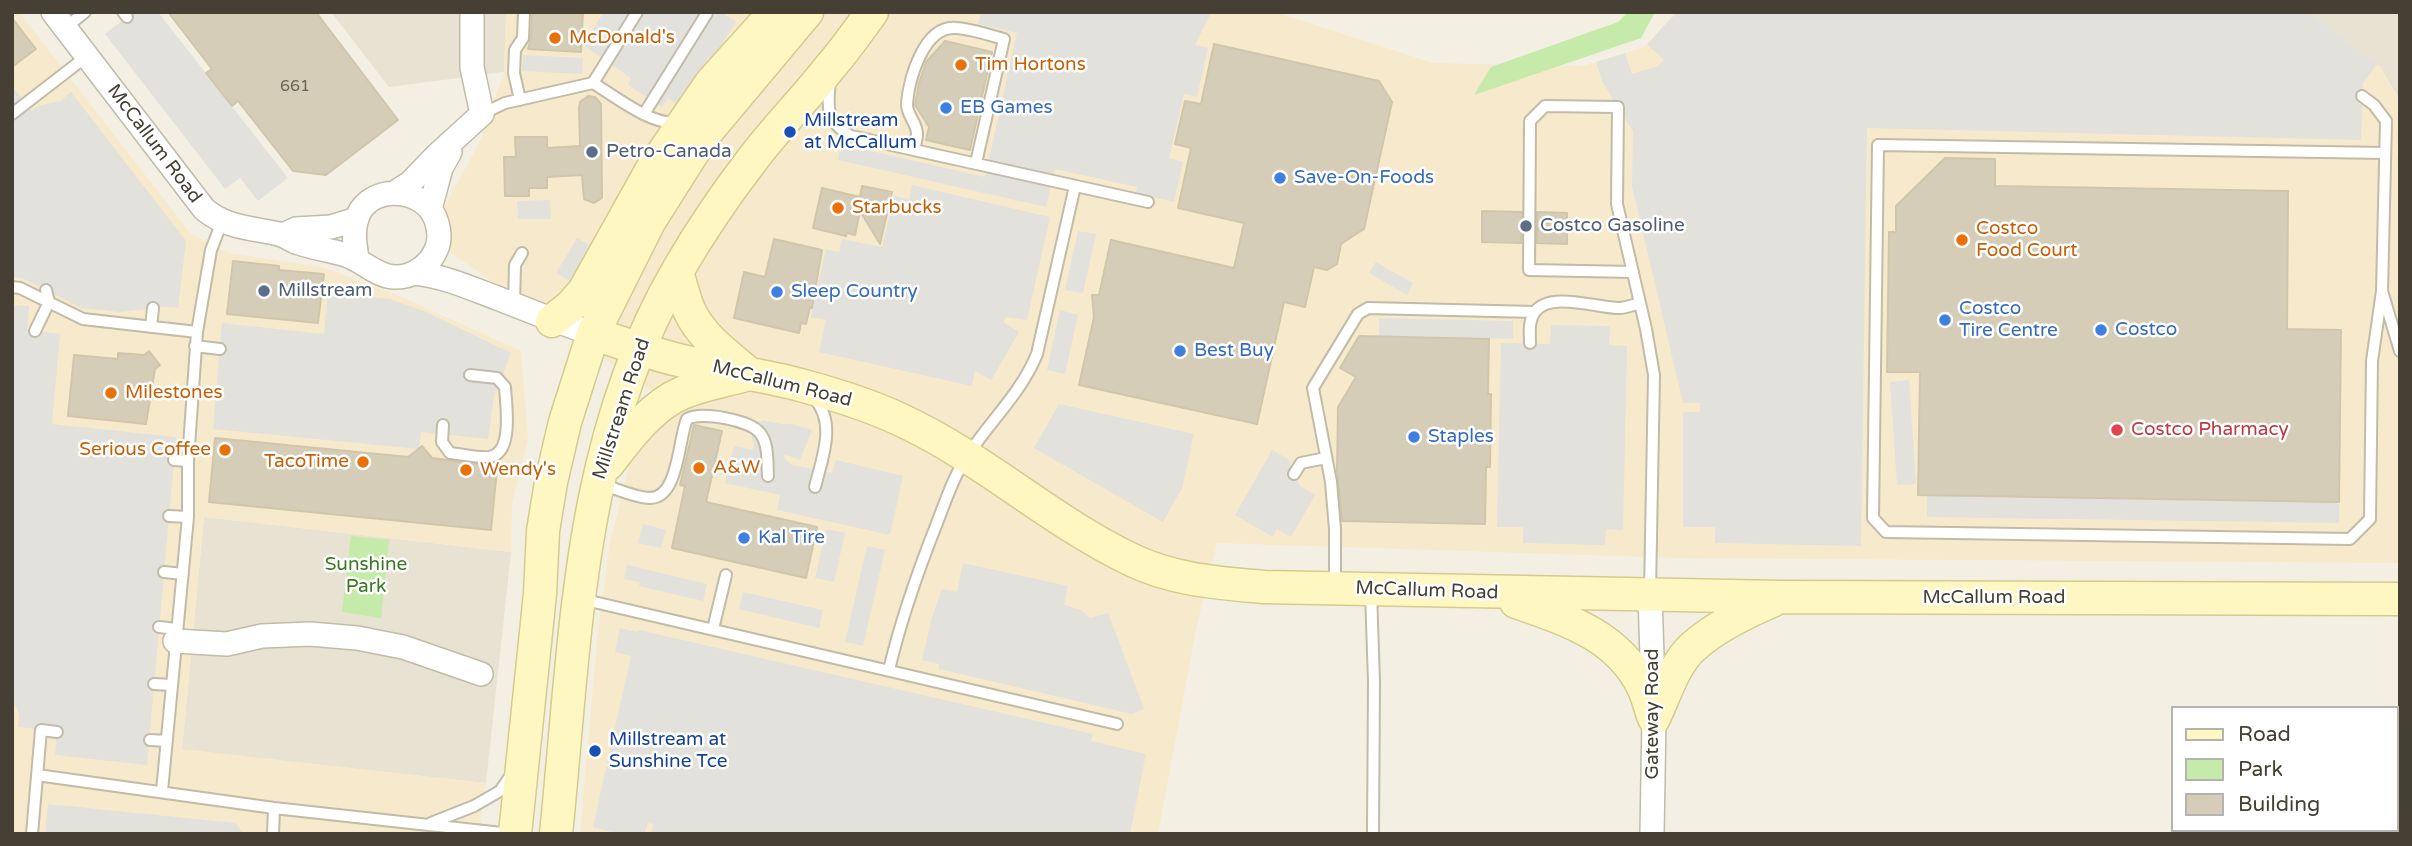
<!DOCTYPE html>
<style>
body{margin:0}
#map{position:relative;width:2412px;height:846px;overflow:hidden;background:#f3f0e3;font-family:"Varela Round",sans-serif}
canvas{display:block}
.frame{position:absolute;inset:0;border:14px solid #454033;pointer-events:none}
.legend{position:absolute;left:2171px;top:706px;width:228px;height:126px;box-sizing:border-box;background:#fff;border:2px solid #b5b3ad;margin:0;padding:9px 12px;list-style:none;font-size:21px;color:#454033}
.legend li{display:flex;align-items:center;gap:14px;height:35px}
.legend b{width:35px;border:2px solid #b5b3ad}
</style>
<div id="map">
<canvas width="2412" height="846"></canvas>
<div class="frame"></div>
<ul class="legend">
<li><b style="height:9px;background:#fff7c1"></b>Road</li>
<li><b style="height:19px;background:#c5eaa9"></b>Park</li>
<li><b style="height:19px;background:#d5cdb8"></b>Building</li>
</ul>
</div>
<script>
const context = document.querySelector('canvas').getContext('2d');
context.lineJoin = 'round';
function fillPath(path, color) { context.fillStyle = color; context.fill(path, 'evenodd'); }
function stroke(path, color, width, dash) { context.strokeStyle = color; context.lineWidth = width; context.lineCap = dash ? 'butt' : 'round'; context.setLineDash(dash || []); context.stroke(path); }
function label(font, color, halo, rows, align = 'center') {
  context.font = font + ' "Varela Round",sans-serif'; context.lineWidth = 5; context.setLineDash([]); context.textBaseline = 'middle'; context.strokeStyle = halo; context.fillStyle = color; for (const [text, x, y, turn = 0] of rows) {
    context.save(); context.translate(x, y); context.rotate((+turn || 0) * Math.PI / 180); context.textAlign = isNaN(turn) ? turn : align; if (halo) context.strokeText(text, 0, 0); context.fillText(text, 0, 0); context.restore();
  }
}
fillPath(new Path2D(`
 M331,12H506L504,72L389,87Z
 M2309,12H2400V100L2380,67Z
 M204,517L511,552L486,783L182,750Z`), '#e7e2d1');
fillPath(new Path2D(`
 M12,12H19L191,234L229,253L326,268L404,298L521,351L528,440L512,504L511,552L204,517L182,749L486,783L479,834H12Z
 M506,12H1275L1433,63L1584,66L1644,47L1677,12H2309L2380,67L2400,100V563L1676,558L1217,543L1197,625L1158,834H580L598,629L610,543L640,420L656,394L451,253L443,210L480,141L504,72Z`), '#f7e9cc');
fillPath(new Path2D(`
 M1628,12H1655L1641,38L1474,95L1491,67L1618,22Z
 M351,536L389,540L381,618L342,612Z`), '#c5eaa9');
fillPath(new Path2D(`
 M133,12H158L288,178L258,201L240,178L225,189L105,34Z
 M604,12H721L736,22L712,59L709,57L679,105L668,98L662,107L628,85L631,78L583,45Z
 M981,12L1211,13L1195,45L1208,48L1197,97L1184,94L1169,158L1183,162L1174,202L1136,193L1137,187L1055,169L1046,207L838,160L841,144L985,177L1017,33L978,24Z
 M1677,12H2309L2377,64L2363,83L2361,140L1867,128L1861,546L1715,543V527H1683V412H1700V403H1683L1632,186L1633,131L1603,83L1596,62L1625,53L1632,74L1658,66L1664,60L1647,44Z
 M523,55L583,58L582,74L522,71Z
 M12,86L32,111L38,106L60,101L71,92L186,241L178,308L163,307L119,312L81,308L22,278L12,277Z
 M912,185L1050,217L1027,320L1006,317L1003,322L1019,332L991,380L975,371L972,386L819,352L826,320L811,317L826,249L839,252L842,239L882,247L894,196L909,199Z
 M550,200L551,219H518L517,201Z
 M1078,231L1096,234L1083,293L1065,290Z
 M577,238L591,246L570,281L556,273Z
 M1376,262L1413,283L1407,295L1369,273Z
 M328,293L390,299L424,311L511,353L494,396L488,439L421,432L419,449L213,429L222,323L324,334Z
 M12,305L29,306L27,330L60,334L52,424L176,437L147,765L55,755L57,731L18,727L19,714L12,697Z
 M1060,310L1078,315L1065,374L1047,370Z
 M1379,318L1513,321V339L1379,336Z
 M1551,325L1610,326L1609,345L1627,346L1623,530L1606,529L1605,545L1523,543V527H1497L1501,343L1550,344Z
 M1909,380L1916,484L1897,485L1890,382Z
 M1059,404L1194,434L1182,488L1163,522L1034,448Z
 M762,420L781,424H792L812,430L800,460L784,454L785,459L793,465L832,473L836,460L903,476L890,535L777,510L780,495L725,483L734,446L753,450L754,443L751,437Z
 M1272,450L1288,459L1300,486L1315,495L1291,537L1277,529L1273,537L1235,515Z
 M1927,495L2339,502V523L1927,517Z
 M643,524L666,530L661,548L638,543Z
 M826,529L845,533L834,582L815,578Z
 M867,546L885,550L863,646L845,642Z
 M963,563L1068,586L1064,605L1081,610L1090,618L1108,613L1144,709L1132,714L939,669V664L922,660L932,617L942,589L957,592Z
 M627,565L707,584L703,601L639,586L640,582L624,579Z
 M743,592L823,610L819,628L739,609Z
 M620,628L638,632L639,630L1093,734L1091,741L1146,754L1130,834H651L653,824L648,823L644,834H620L593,827L631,656L615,652Z
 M48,804L235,823L244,834H45Z`), '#e3e1dc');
const building = new Path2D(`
 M168,12H316L398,120L326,175L293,171L238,101L232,106L206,73L212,69Z
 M532,12H583L581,52L528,49L531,38Z
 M12,18L36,49L12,67Z
 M945,41L992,52L970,150L926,140L929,127L915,105L919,83L926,62Z
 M1214,44L1379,81L1392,102L1364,229L1341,244L1337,264L1327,270L1314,267L1305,307L1284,302L1257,424L1079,385L1094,317L1092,295H1099L1111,240L1234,268L1244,223L1178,208L1191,148L1175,144L1185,101L1201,104Z
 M588,96L595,97L601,104L602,198L594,203L584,199L582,175L547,177V188H529V196H505L504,157H516L515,137H547V148L580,146L579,108L580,102Z
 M1945,158L1995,159V186L2288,191L2287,329L2341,330L2339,502L1918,495L1920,372H1887L1889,232H1896V206Z
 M862,186L892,192L880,244L860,211L855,235L847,233L846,236L813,228L822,188L860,197Z
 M1482,211L1522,212L1521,243L1482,242Z
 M1537,212L1567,213V244L1537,243Z
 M774,239L822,250L812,308L810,307L806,324L801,323L799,333L734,318L744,272L765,277Z
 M233,261L279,266V270L324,274L318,323L227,314Z
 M1359,336L1489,339L1488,394H1491L1490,467H1486L1485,524L1342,521L1337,471L1338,407L1356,377L1340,368Z
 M149,351L160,365L155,369L146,424L68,416L74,355L118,359V353L144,355Z
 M694,425L722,431L706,502L817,527L806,578L672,548L685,486L680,485Z
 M215,438L408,457L422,446L432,458L488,465V468L497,469L491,530L209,502Z`);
fillPath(building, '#d5cdb8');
stroke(building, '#d0c6ab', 2);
const lane = new Path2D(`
 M123,12L127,17
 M65,28L85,12
 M830,81C827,107 826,122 851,136L1148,202
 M593,83C613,95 656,129 678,121
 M2362,96L2374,105L2386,121L2382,291L2400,351
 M520,100L514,73L515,50L523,38L524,12
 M12,114L87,56
 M482,114L505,103L593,83L637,12
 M644,114L707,13L705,12
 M914,150C915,145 917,139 917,134C917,122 906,115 907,103C909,79 924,25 956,28C972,29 989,35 1004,39L976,163
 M1633,272L1529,270L1530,121L1545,106L1618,107L1617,204L1646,329L1654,375L1650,592
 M12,287L20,288L83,319L197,332
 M2382,291L2372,361L2370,519L2350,539L1886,532L1873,518L1878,145L2385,153
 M514,305L515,265L522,253
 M151,327L153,308
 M35,331L49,302L46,290
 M1530,343C1530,333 1528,321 1535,312C1549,291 1598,308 1619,308C1626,308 1633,305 1640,303
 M195,346L220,349
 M814,398C837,423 822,458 815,487
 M443,425L442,442L450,453C462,454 477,458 489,457C514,454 506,405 505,387L497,378L470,375
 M174,460L188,461
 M1294,474L1301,463L1326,458
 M601,484C615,488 633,497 649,498C679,499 678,440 687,419C701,411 750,420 760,433C769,444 767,463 768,476
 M169,516L188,517
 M164,572L183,574
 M1335,584V529L1331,482L1313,388L1358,314L1368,308L1535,312
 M1371,592L1374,682L1373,834
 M581,599L1117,724
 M159,627L176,629
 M713,629L726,575
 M889,670C901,619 918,571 937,523C946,500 954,475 968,455C991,420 1021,393 1037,354L1075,186
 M154,684L172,685
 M150,740L167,741
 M37,775L274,808L511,834
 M162,791L188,517V461L197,332L211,250L222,222
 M431,823L474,806L500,791L511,775
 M32,834L41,730L57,732
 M273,834L274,808`);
const street = new Path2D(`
 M53,12L204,209C226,228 252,228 279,234C286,236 292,241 299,243C314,248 330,250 346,255C362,260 376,276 394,277C412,278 429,266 436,250C442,238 438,219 430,209C410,185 365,188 356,221C353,234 355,246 357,258
 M396,192L410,183L437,155L482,114L472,67V12
 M430,209L441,168L450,152
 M283,235L296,229L331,227L357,219
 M414,273C444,276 470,288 497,298C529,311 561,323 593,334
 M1650,595L1654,718L1652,834
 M175,641L227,644L262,636L310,634L357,638L403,647L481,674`);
const secondary = new Path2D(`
 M677,272C681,284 684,298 689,310C701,336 724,353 746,371
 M552,321L571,306L584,291L652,169L711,83L775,12
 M593,334C620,342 647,352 674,359C717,370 762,374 804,386C837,395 869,405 899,419C982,457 1049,520 1130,559C1172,580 1219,583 1264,587L1781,597L2400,599
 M608,464C628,438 651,406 682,393C702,385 724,381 745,375
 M1516,602C1565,619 1618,635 1643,687C1648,697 1650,708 1654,718
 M1654,718C1665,695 1674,664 1693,647C1714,628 1746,612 1772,601
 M2396,771L2400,742
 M515,834L540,594L543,531L551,482L565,422L593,334L649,222L704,135L807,12
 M556,834C576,640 577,443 678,270C700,232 725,195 752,160C776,128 805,99 830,67C845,50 858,31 872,12
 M2380,834L2381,830`);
stroke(lane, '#c1bba8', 14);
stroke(street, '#c1bba8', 26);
stroke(secondary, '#d5cb8f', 35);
stroke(lane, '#fff', 10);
stroke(street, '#fff', 23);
stroke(secondary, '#fff7c1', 32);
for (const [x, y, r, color] of [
 [555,38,7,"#e8710a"],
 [961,65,7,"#e8710a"],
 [946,108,7,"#3f7fe0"],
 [790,132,7,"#1a4fb4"],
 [592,152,7,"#5c6f8a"],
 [1280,178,7,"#3f7fe0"],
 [838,208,7,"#e8710a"],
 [1526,226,7,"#5c6f8a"],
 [1962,240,7,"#e8710a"],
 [264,291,7,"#5c6f8a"],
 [777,292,7,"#3f7fe0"],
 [1945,320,7,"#3f7fe0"],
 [2101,330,7,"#3f7fe0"],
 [1180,351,7,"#3f7fe0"],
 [111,393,7,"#e8710a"],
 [2117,430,7,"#e0444e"],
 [1414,437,7,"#3f7fe0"],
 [225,450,7,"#e8710a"],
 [363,462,7,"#e8710a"],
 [699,468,7,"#e8710a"],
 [466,470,7,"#e8710a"],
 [744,538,7,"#3f7fe0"],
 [595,751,7,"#1a4fb4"]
]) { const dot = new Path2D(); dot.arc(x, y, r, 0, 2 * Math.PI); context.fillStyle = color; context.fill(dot); stroke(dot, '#fff', 2.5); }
label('16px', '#696354', null, [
 ["661",295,87]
]);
label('19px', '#c56008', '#fff', [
 ["McDonald's",569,38],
 ["Tim Hortons",975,65],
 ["Starbucks",852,208],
 ["Costco",1976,229],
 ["Food Court",1976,251],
 ["Milestones",125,393],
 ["Serious Coffee",211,450,"right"],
 ["TacoTime",349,462,"right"],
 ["A&W",713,468],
 ["Wendy's",480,470]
], 'left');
label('19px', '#366cbe', '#fff', [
 ["EB Games",960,108],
 ["Save-On-Foods",1294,178],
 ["Sleep Country",791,292],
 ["Costco",1959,309],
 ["Tire Centre",1959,331],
 ["Costco",2115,330],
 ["Best Buy",1194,351],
 ["Staples",1428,437],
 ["Kal Tire",758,538]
], 'left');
label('19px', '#164399', '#fff', [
 ["Millstream",804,121],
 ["at McCallum",804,143],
 ["Millstream at",609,740],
 ["Sunshine Tce",609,762]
], 'left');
label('19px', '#454033', '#fff', [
 ["McCallum Road",154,144,53],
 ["McCallum Road",782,384,14],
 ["Millstream Road",622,409,-72],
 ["McCallum Road",1427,591,2],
 ["McCallum Road",1994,598],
 ["Gateway Road",1653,714,-90]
]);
label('19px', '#4e5e75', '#fff', [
 ["Petro-Canada",606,152],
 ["Costco Gasoline",1540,226],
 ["Millstream",278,291]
], 'left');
label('19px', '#be3a42', '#fff', [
 ["Costco Pharmacy",2131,430]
], 'left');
label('19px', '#3a7923', '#fff', [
 ["Sunshine",366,565],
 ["Park",366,587]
]);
</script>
